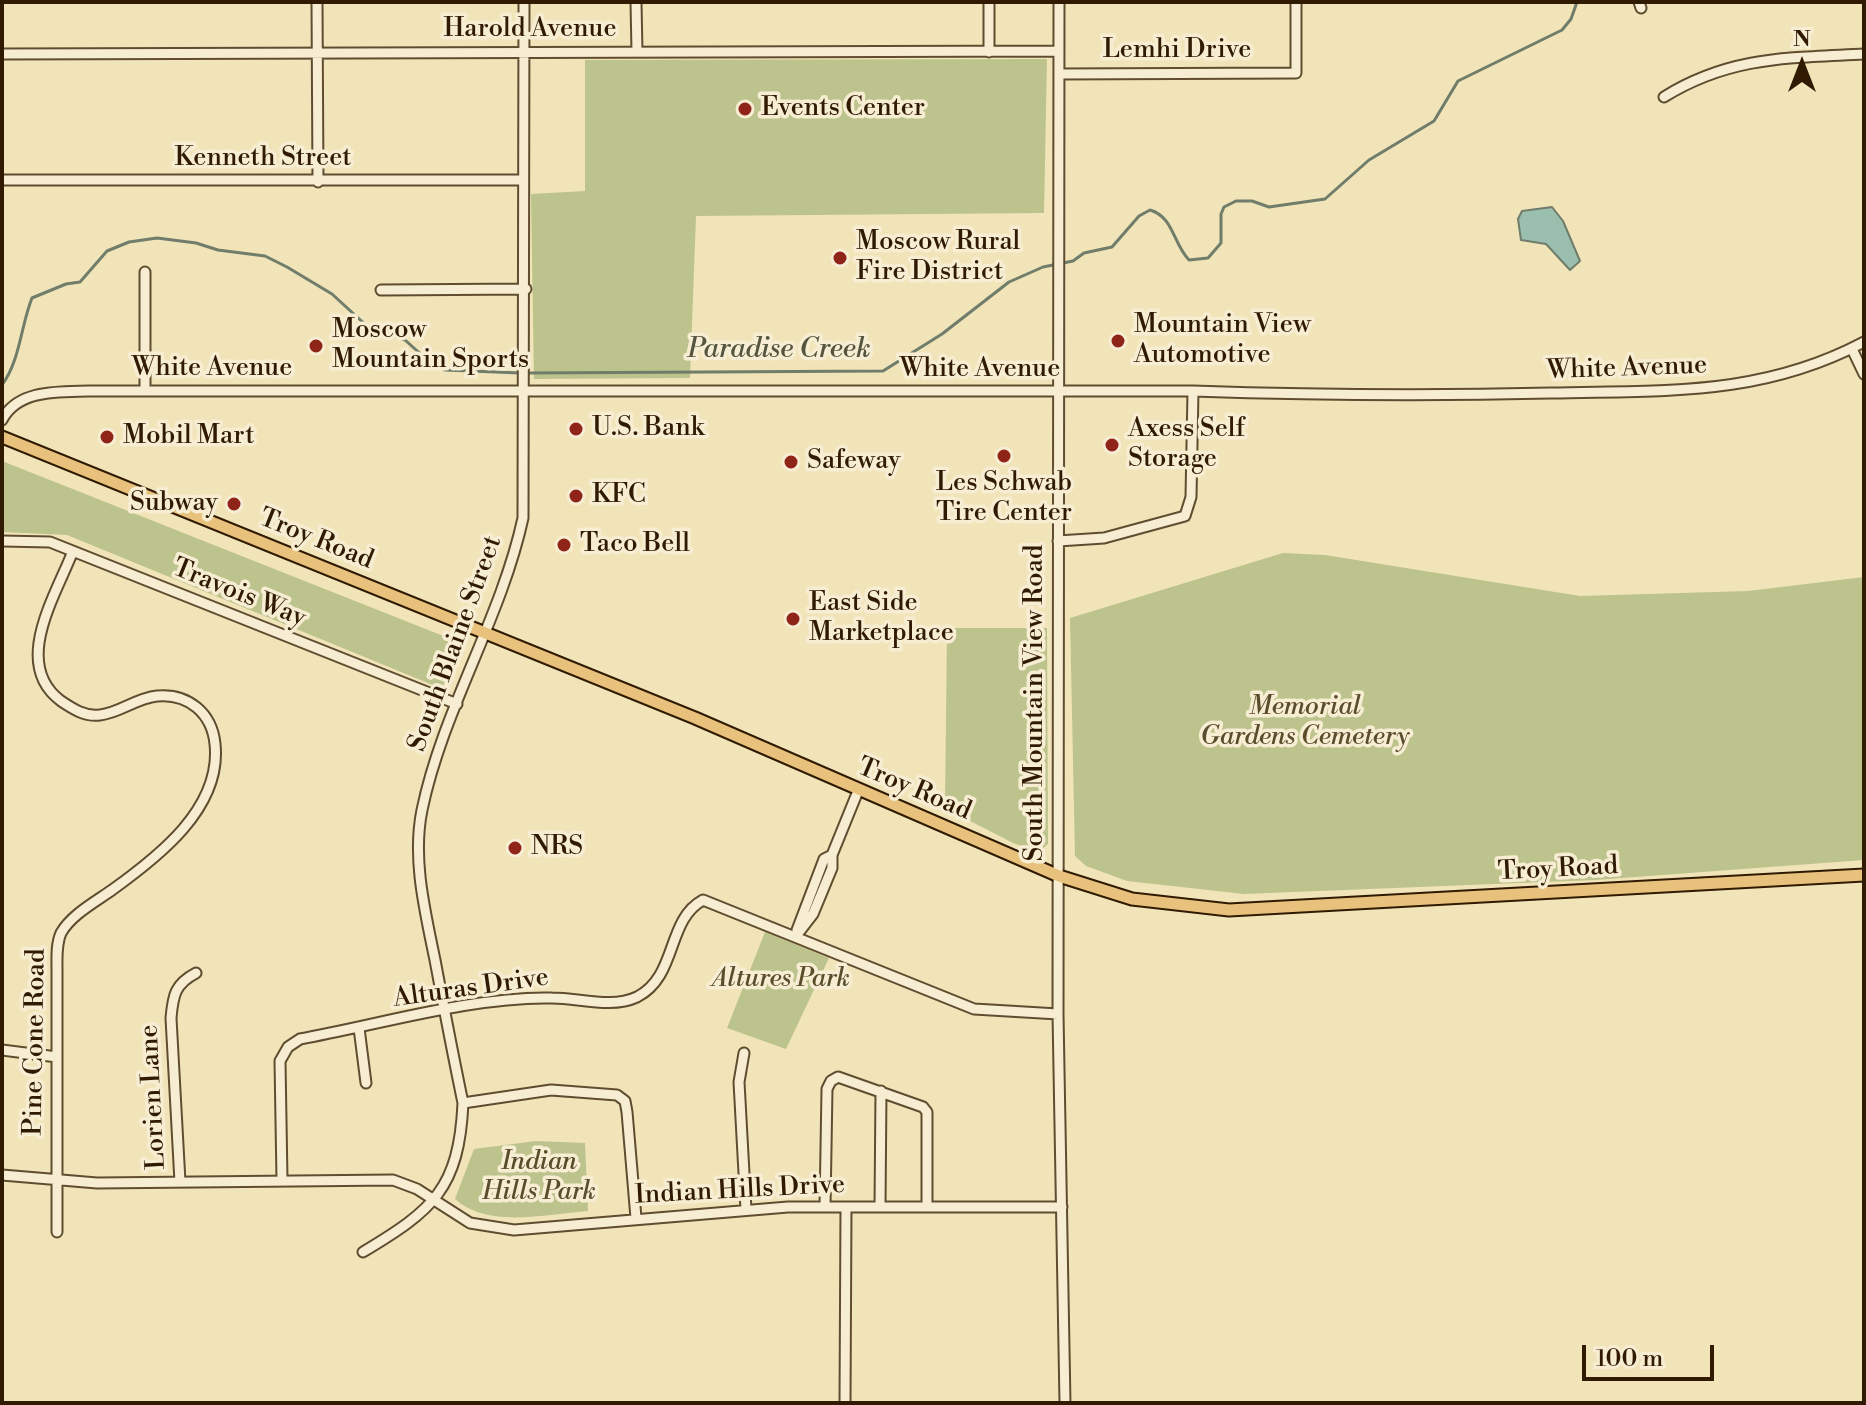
<!DOCTYPE html>
<style>
body{margin:0}
#map{position:relative;width:1866px;height:1405px;overflow:hidden;background:#f1e4b9;font-family:"Libre Bodoni",serif}
canvas{display:block}
.frame{position:absolute;inset:0;border:4px solid #301b02;pointer-events:none}
.north{position:absolute;left:1762px;top:24px;width:80px;height:80px;-webkit-text-stroke:6px #f6edd2;paint-order:stroke;rotate:0deg;font-size:22px;font-weight:700;line-height:32px;text-align:center;color:#301b02}
.north::after{content:'';display:block;margin:auto;width:28px;height:36px;background:#301b02;clip-path:polygon(50% 0,100% 100%,50% 72%,0 100%)}
.scale{position:absolute;left:1582px;top:1345px;width:132px;height:36px;box-sizing:border-box;border:4px solid #301b02;border-top:0;padding-left:10px;font-size:24px;line-height:28px;white-space:nowrap;color:#301b02;-webkit-text-stroke:6px #f6edd2;paint-order:stroke}
</style>
<div id="map">
<canvas width="1866" height="1405"></canvas>
<div class="frame"></div>
<div class="north">N</div>
<div class="scale">100 m</div>
</div>
<script>
const context = document.querySelector('canvas').getContext('2d');
context.lineJoin = 'round';
function fillPath(path, color) { context.fillStyle = color; context.fill(path, 'evenodd'); }
function stroke(path, color, width, dash) { context.strokeStyle = color; context.lineWidth = width; context.lineCap = dash ? 'butt' : 'round'; context.setLineDash(dash || []); context.stroke(path); }
function label(font, color, halo, rows, align = 'center') {
  context.font = font + ' "Libre Bodoni",serif'; context.lineWidth = 7; context.setLineDash([]); context.textBaseline = 'middle'; context.strokeStyle = halo; context.fillStyle = color; for (const [text, x, y, turn = 0] of rows) {
    context.save(); context.translate(x, y); context.rotate((+turn || 0) * Math.PI / 180); context.textAlign = isNaN(turn) ? turn : align; if (halo) context.strokeText(text, 0, 0); context.fillText(text, 0, 0); context.restore();
  }
}
fillPath(new Path2D(`
 M1047,59L1044,213L696,216L690,378L534,379L531,194L585,191V60Z
 M2,461L461,643L445,690L67,535L2,532Z
 M1283,553L1325,555L1580,596L1748,591L1864,577V860L1595,880L1244,894L1127,881L1086,866L1075,856L1070,618Z
 M947,628H1047L1048,844L1039,852L1013,843L945,808Z
 M765,932L829,958L786,1049L727,1028Z
 M536,1141L585,1143L588,1211C547,1214 488,1229 455,1199L474,1149Z`), '#bdc38d');
const water = new Path2D(`
 M1552,207L1563,221L1580,261L1570,270L1546,244L1521,240L1518,219L1522,211Z`);
fillPath(water, '#9bbfaf');
stroke(water, '#707d6a', 2);
stroke(new Path2D(`
 M527,373L883,371L942,334L1009,282L1043,267L1073,261L1084,253L1112,247L1139,216L1150,210C1174,217 1173,244 1189,260L1208,258L1221,243V214L1224,207L1236,201H1252L1269,207L1325,199L1369,160L1434,121L1458,81L1562,30L1571,19L1577,2
 M2,385C20,361 21,325 32,298L66,284L80,282L107,251L129,242L157,238L196,243L218,250L265,256L287,267L332,294L368,327L405,340L424,357L445,370L520,373`), '#707d6a', 3);
const minor = new Path2D(`
 M317,2L318,182
 M636,2L637,52
 M1059,2L1058,1014L1065,1403
 M1639,2L1641,8
 M989,52V2
 M2,54L1059,51
 M1059,74L1296,73V2
 M1664,97C1730,56 1789,58 1864,54
 M2,180H523
 M145,272V391
 M381,290L526,289
 M1852,349L1864,374
 M2,420C18,389 59,392 89,391H1193C1312,395 1431,396 1551,393C1664,390 1760,397 1864,342
 M2,541L50,542L457,704
 M1058,541L1104,538L1185,516L1191,497L1193,391
 M797,930L824,859L832,855
 M796,936L813,914L832,868V855L858,791
 M359,1028L366,1083
 M2,1050L57,1057
 M744,1053L739,1082L746,1210
 M463,1103L551,1090L617,1095L625,1101L627,1112L636,1218
 M2,1175L97,1183L393,1180L417,1189L470,1223L514,1230L788,1207H1062
 M282,1180L280,1061L288,1047L300,1039C378,1025 474,996 552,998C580,998 611,1009 637,997C678,976 666,920 703,900L974,1009L1058,1014
 M180,1182L171,1018C173,995 175,984 196,973
 M825,1207L827,1089L831,1081L838,1077L923,1107L927,1112V1207
 M880,1207L881,1091
 M57,1232V969C57,958 56,944 61,933C71,915 95,902 112,890C158,857 222,808 215,744C212,713 188,693 157,696C136,698 120,713 100,715C85,717 73,709 61,701C11,664 56,595 73,551
 M363,1252C433,1210 459,1189 463,1103C453,1055 444,1008 435,960C425,911 412,859 422,810C443,709 501,619 523,518L524,2
 M845,1403L846,1207`);
const major = new Path2D(`
 M2,437L695,718L1059,876L1132,899L1229,910L1864,875`);
stroke(minor, '#604d30', 13);
stroke(major, '#301b02', 15);
stroke(minor, '#f6edd2', 9);
stroke(major, '#e8c27c', 11);
for (const [x, y, r, color] of [
 [745,109,8,"#8f2418"],
 [840,258,8,"#8f2418"],
 [1118,341,8,"#8f2418"],
 [316,346,8,"#8f2418"],
 [576,429,8,"#8f2418"],
 [107,437,8,"#8f2418"],
 [1112,445,8,"#8f2418"],
 [1004,456,8,"#8f2418"],
 [791,462,8,"#8f2418"],
 [576,496,8,"#8f2418"],
 [234,504,8,"#8f2418"],
 [564,545,8,"#8f2418"],
 [793,619,8,"#8f2418"],
 [515,848,8,"#8f2418"]
]) { const dot = new Path2D(); dot.arc(x, y, r, 0, 2 * Math.PI); context.fillStyle = color; context.fill(dot); stroke(dot, '#f6edd2', 3); }
label('26px', '#301b02', '#f6edd2', [
 ["Harold Avenue",530,30],
 ["Lemhi Drive",1177,51],
 ["Kenneth Street",263,159],
 ["White Avenue",212,369],
 ["White Avenue",1627,369,-2],
 ["White Avenue",980,370],
 ["Troy Road",316,540,22],
 ["Travois Way",239,594,22],
 ["South Blaine Street",456,644,-70],
 ["South Mountain View Road",1036,703,-90],
 ["Troy Road",914,790,23],
 ["Troy Road",1558,870,-3],
 ["Alturas Drive",471,989,-8],
 ["Pine Cone Road",36,1042,-89],
 ["Lorien Lane",154,1097,-93],
 ["Indian Hills Drive",740,1191,-3]
]);
label('26px', '#301b02', '#f6edd2', [
 ["Events Center",761,109],
 ["Moscow Rural",856,243],
 ["Fire District",856,273],
 ["Mountain View",1134,326],
 ["Automotive",1134,356],
 ["Moscow",332,331],
 ["Mountain Sports",332,361],
 ["U.S. Bank",592,429],
 ["Axess Self",1128,430],
 ["Storage",1128,460],
 ["Mobil Mart",123,437],
 ["Safeway",807,462],
 ["Les Schwab",1004,484,"center"],
 ["Tire Center",1004,514,"center"],
 ["KFC",592,496],
 ["Subway",218,504,"right"],
 ["Taco Bell",580,545],
 ["East Side",809,604],
 ["Marketplace",809,634],
 ["NRS",531,848]
], 'left');
label('italic 26px', '#5a4d2c', '#f6edd2', [
 ["Memorial",1305,708],
 ["Gardens Cemetery",1305,738],
 ["Altures Park",781,980],
 ["Indian",539,1163],
 ["Hills Park",539,1193]
]);
label('italic 28px', '#55543f', '#f6edd2', [
 ["Paradise Creek",779,350]
]);
</script>
